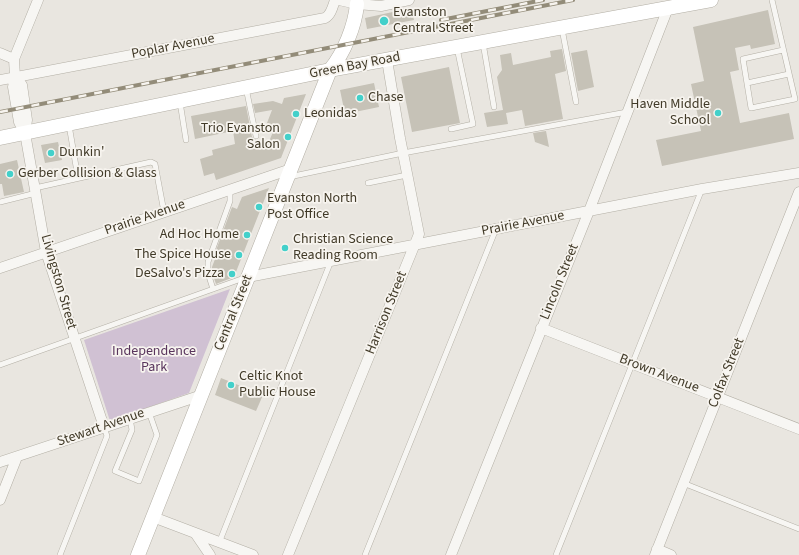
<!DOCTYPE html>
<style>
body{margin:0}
canvas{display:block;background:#e9e6e0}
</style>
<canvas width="799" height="555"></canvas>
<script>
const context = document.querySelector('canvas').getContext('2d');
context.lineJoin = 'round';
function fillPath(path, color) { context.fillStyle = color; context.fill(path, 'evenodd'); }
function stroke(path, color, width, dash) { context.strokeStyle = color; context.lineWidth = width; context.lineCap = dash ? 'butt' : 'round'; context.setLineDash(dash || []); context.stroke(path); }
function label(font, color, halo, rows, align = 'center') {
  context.font = font + ' "Source Sans 3",sans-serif'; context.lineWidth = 3.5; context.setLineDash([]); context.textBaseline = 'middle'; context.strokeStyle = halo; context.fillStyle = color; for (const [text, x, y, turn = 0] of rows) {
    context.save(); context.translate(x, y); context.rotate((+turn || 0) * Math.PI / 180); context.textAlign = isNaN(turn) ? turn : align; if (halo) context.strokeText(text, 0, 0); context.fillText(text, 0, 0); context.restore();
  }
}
fillPath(new Path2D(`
 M230,289L189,393L110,421L84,340Z`), '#d0c1d3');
fillPath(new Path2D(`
 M411,8L414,20L367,29L365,18Z
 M768,10L775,44L751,49L750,45L735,48L739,70L730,72L740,123L789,113L794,139L662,166L656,140L701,131L691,84L704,81L693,27Z
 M562,49L566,71L555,74L563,119L525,126L522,110L506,113L508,124L487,127L484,113L503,110L497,77L502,70L500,55L511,53L513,65L551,57L550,51Z
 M587,50L594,87L578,91L571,53Z
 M449,67L460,123L412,132L401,77Z
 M374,83L379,107L345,114L340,90Z
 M306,94L281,158L216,180L214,173L204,176L200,159L213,155L212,150L235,144L233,131L195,139L191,116L246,106L252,137L256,140L258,148L268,144L275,127L267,123L272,110L255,113L253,104L273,101L282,104L284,98Z
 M546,131L549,147L535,142L533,133Z
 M58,142L62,160L45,163L41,145Z
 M17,160L24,192L4,196L2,184H0V164Z
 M269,188L234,277L216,284L212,272V267L217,254L215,253L232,207L237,209L242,197Z
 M221,378L263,395L256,411L215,395Z`), '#c6c2b7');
const lane = new Path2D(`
 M772,0L795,99L751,108L743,59L783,50
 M562,29L576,102
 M483,43L494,107
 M747,83L789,74
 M246,88L256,136
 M180,102L186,140
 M69,125L78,178
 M451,129L473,124L457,48
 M289,177L403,153L627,112
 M368,183L407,175
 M35,188L151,162L155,164L164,212
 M0,202L36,193
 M213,289L208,273V262L230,201V190
 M0,365L244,278
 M130,418L132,430L115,471L139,481L157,435L149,412
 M683,483L799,529
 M219,543L331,261
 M60,555L107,436L104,427
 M365,555L496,229
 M556,555L702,189`);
const street = new Path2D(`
 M339,0L357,4L381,6L409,0
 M0,53L14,59
 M15,77L22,85L27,120L25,133L46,252L104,427
 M0,80L325,18C331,15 333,6 335,0
 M25,133L19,122L13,87L15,77L14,59L38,0
 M0,268L291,169
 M248,277L702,189L799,173
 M541,328L799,429
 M0,462L202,395
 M0,500L17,457
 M153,517L253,555
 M195,533L210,555
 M657,549L671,555
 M288,555L419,234L400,138L387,60
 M451,555L589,211L668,8
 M655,555L799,192`);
const secondary = new Path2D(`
 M0,138L330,70L711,0
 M138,555L330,70C344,53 355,26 357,4`);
stroke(lane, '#b3afa5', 6);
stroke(street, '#b3afa5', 11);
stroke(secondary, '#b3afa5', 15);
stroke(lane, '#f7f6f3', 5);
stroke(street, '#f7f6f3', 10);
stroke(secondary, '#fff', 14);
const rail = new Path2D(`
 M441,20L543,0
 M0,112L573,0`);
stroke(rail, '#938c79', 4);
stroke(rail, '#f7f4ef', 2.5, [8]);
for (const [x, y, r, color] of [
 [384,21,5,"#43d0ca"],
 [360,98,4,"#43d0ca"],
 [718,113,4,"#43d0ca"],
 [296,114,4,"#43d0ca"],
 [288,137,4,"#43d0ca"],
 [51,153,4,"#43d0ca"],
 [10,174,4,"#43d0ca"],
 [259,207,4,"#43d0ca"],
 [247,235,4,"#43d0ca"],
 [285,248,4,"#43d0ca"],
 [239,255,4,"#43d0ca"],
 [232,274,4,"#43d0ca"],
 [231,385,4,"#43d0ca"]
]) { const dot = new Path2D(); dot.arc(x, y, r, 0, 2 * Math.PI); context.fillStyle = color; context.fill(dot); stroke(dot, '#f7f4ef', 1.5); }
label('14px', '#413a28', '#f7f4ef', [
 ["Evanston",393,13],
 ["Central Street",393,29],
 ["Chase",368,98],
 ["Haven Middle",710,105,"right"],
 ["School",710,121,"right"],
 ["Leonidas",304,114],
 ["Trio Evanston",280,129,"right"],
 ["Salon",280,145,"right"],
 ["Dunkin'",59,153],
 ["Gerber Collision & Glass",18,174],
 ["Evanston North",267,199],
 ["Post Office",267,215],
 ["Ad Hoc Home",239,235,"right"],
 ["Christian Science",293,240],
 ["Reading Room",293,256],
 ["The Spice House",231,255,"right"],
 ["DeSalvo's Pizza",224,274,"right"],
 ["Celtic Knot",239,377],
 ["Public House",239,393]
], 'left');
label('14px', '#413a28', '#f7f4ef', [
 ["Poplar Avenue",173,47,-11],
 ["Green Bay Road",355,66,-11],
 ["Prairie Avenue",145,218,-19],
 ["Prairie Avenue",523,224,-11],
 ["Livingston Street",58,282,74],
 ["Lincoln Street",560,282,-68],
 ["Central Street",234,313,-68],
 ["Harrison Street",387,313,-68],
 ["Colfax Street",727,373,-68],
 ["Brown Avenue",659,374,21],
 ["Stewart Avenue",101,428,-19]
]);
label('14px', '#59355d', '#f7f4ef', [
 ["Independence",154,352],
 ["Park",154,368]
]);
</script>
